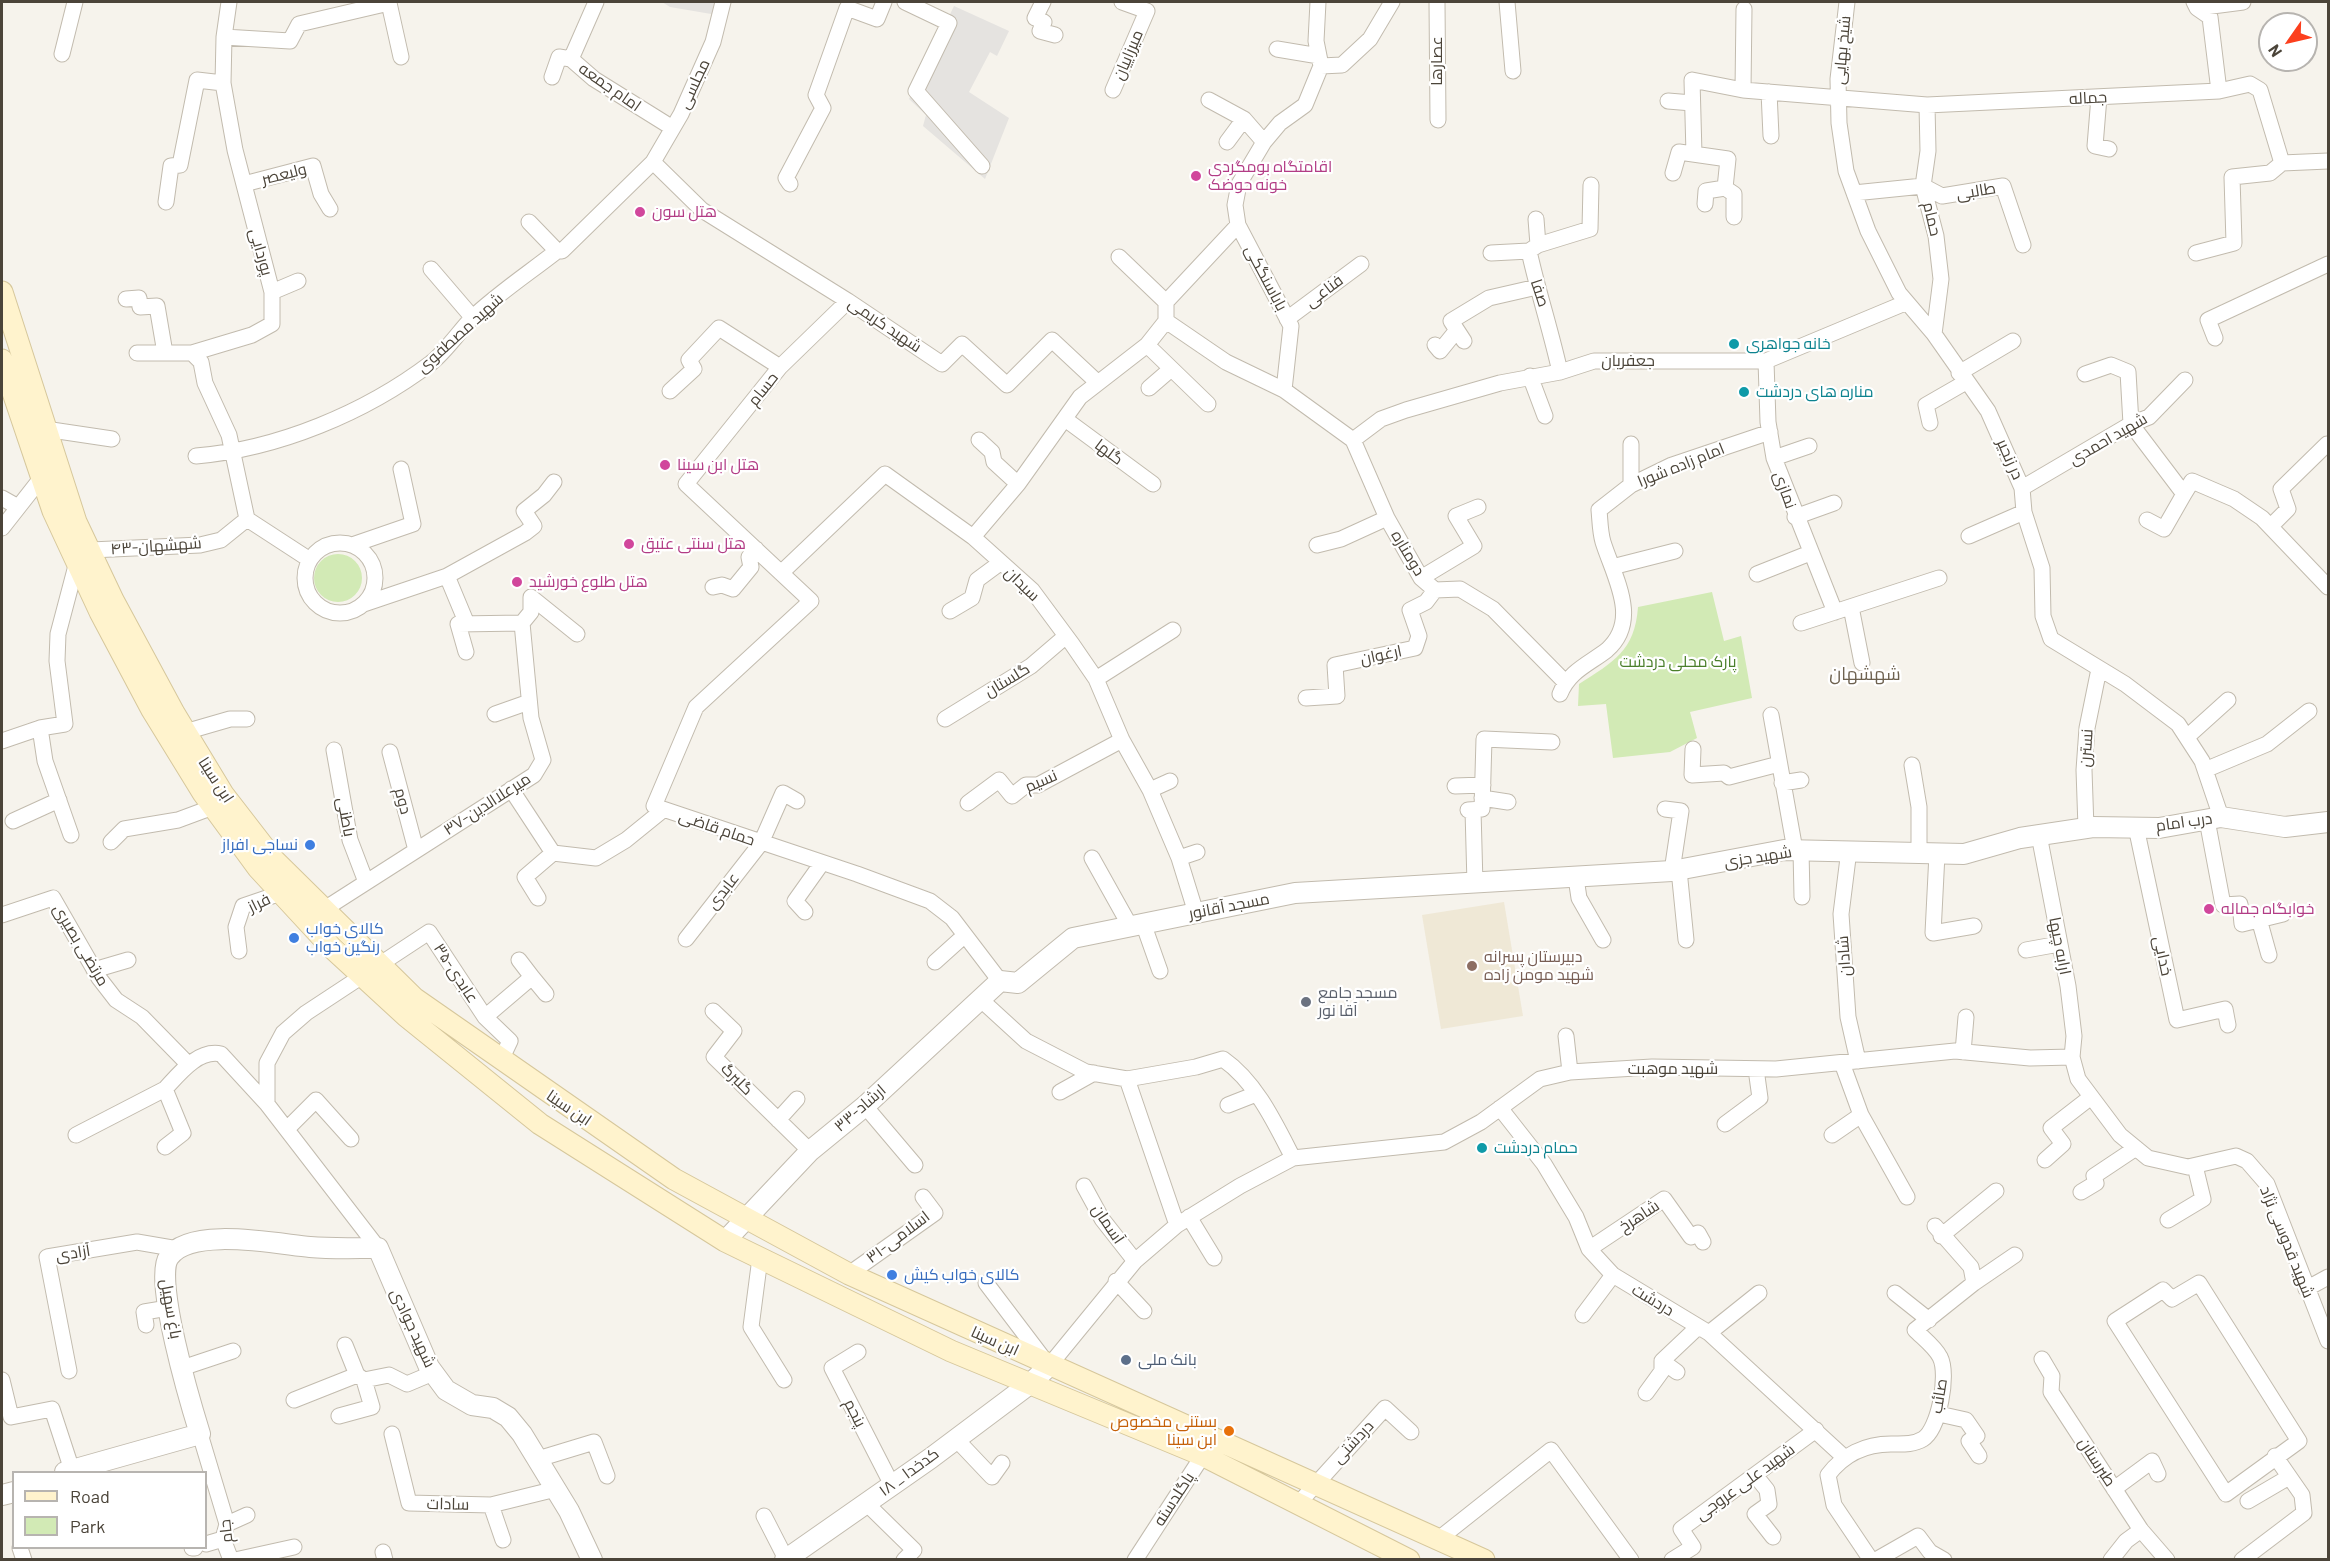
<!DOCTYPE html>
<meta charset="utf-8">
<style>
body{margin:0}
#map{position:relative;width:2330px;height:1561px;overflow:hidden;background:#f6f3ec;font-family:Barlow,sans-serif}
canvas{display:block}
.frame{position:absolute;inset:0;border:3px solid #4b4439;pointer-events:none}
.legend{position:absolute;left:12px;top:1471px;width:195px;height:78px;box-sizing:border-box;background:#fff;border:2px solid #b7b4b0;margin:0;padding:8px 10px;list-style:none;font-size:18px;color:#4b4439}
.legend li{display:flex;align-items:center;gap:12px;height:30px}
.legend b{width:30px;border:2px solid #b7b4b0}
.north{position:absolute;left:2258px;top:12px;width:60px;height:60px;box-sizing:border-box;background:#fff;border:2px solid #b7b4b0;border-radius:50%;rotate:236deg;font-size:16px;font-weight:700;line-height:24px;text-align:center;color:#4b4439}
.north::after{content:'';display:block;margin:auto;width:21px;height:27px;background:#fc3f1d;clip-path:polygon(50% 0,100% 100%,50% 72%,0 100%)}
</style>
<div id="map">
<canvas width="2330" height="1561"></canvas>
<div class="frame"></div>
<ul class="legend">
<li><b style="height:8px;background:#fff3cd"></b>Road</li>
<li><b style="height:16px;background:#d2eab5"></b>Park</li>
</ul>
<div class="north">N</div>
</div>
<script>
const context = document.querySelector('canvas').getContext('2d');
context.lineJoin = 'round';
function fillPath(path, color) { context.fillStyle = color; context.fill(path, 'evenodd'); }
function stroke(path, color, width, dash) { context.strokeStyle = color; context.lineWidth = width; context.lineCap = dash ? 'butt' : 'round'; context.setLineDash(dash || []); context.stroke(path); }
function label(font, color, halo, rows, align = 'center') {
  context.font = font + ' Barlow,Cairo,sans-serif'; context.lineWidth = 4.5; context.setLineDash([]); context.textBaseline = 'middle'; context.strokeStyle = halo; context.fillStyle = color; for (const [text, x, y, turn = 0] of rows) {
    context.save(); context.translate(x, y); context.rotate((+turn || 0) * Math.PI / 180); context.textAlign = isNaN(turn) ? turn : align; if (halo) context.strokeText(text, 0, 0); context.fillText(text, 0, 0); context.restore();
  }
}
fillPath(new Path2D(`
 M1504,902L1523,1016L1441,1029L1422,915Z`), '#efe8d6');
fillPath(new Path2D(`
 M314 578a24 24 0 1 1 48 0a24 24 0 1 1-48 0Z
 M1712,592L1724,641L1741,636L1752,698L1690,712L1697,738L1670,752L1613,758L1606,704L1578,706L1579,684C1613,662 1635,651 1638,607Z`), '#d2eab5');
fillPath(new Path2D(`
 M662,2H729L723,16L670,7Z
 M954,6L1009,31L997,56L990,52L969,92L1009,118L985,179L923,126L926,115L909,99Z`), '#e5e3e0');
const minor = new Path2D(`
 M905,2L949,23L916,91L982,166
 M1043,2L1035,18L1044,22L1040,31L1055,35
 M1318,2L1316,41L1321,66
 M1437,2L1438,120
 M1507,2L1513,71
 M1847,2L1838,79L1839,123L1846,171L1868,231L1899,293L1934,334L1988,411L2022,488L2024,512L2042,568L2043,616L2051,639L2125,684L2178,724L2202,761L2221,817
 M2194,2L2197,8L2210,17L2219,91
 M2197,8L2243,2
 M224,37L290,41L299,24L389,3L401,57
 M1277,49L1319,56
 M62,54L75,2
 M571,59L596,2
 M1321,66L1342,65L1370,39L1392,2
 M552,77L559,57L571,59L594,79L671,127
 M1113,90L1147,11L1122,2
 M1743,90L1744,9
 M1769,92L1771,136
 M2099,97L2095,146L2109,149
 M1209,100L1244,119L1264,142
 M1668,101L1692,103
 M1927,105L1928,151L1923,186L1936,236L1941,279L1934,334
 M1227,142L1244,119
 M1694,154L1692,80L1743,90L1927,105L2219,91L2250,84L2260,90L2282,163
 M653,162L702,210L848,301L942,364L962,344L1007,385L1052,340L1097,382
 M1673,173L1679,152L1728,159L1725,188L1734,194V217
 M244,184L313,166L321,194L330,209
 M790,184L786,178L823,108L816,95L847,8L877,19L884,2
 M1854,193L1923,186L1942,196L2003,186L2023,245
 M166,202L171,166L180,165L197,80L223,83L224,37L229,2
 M1705,204L1706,191L1725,188
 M1536,219L1538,245L1529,251C1538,292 1551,331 1560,372
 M529,222L557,251
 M1538,245L1590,229L1591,185
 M1491,253L1529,251
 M2196,253L2234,243L2232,177L2270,173L2282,163L2328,161
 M1119,257L1166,302
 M431,269L473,318
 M272,292L298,281
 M126,299L139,298L140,307L157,306L165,353
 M848,301L780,367L686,484L811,601L696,707L654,806L857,874L930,901L952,918L1000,981
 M1287,319L1361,264
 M1166,321L1226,362L1284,390L1353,440L1387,518L1421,578L1435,590L1460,589L1493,609L1565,682
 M2215,338L2208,320L2328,264
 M1464,341L1451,321L1489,298L1537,287
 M1147,345L1208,404
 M1435,345L1440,351L1457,330
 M137,353H192L252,335L272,324V292L235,150L223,83
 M192,353L201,362L205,383L229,435L247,519
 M1766,361L1768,422L1774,458L1835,612
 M1959,373L2013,341
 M2085,374L2111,365L2128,372L2131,424L2184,494L2192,481L2234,499L2262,518L2328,587
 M1530,376L1545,416
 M1149,388L1171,369
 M1284,390L1291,326L1238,225L1235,205L1239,184L1264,142L1280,123L1305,105L1321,66
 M670,391L694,369L689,360L719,328L780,367
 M1065,419L1153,484
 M1930,423L1926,405L1966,382
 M45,429L112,439
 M979,440L992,452L994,462L1018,484
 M1353,440L1381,419L1406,410L1500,383L1560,372L1594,361H1766L1905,303
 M196,456C278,449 365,413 431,363C446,351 458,333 471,319C497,294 529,273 557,251H562L653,162L681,114L713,42L723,2
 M1774,458L1809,446
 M1631,485V444
 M2022,488L2131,424L2149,417L2185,380
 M2,498L18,507
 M1795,517L1834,503
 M2147,520L2164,529L2184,494
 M2271,526L2288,509L2281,489L2327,444
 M2,528L46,472
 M1969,536L2024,512
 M973,537L1018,484L1080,397L1147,345L1166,321V302L1238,225
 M305 578a35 35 0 1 1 70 0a35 35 0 1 1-70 0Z
 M352,545L413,524L401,469
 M1317,545L1341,539L1387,518
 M1612,567L1675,551
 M781,573L885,474L973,537L1032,590L1072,644L1096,679L1122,740L1150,790L1179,858L1196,913
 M1757,574L1810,553
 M447,576L467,624
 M1421,578L1474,546L1456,516L1478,507
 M713,587L722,585L733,589L751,567L749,557L756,549
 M364,604L447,576L525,533L534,526L524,511L544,495L554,482
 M1851,607L1862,663
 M950,611L972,598L977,580L1000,563
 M522,623L531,612V597L577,634
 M1801,623L1939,578
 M1096,679L1173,630
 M1560,694C1569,671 1589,664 1607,650C1641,620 1614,577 1603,542C1600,532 1600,520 1599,510L1631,485L1672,465L1770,432
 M1306,698L1337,696L1335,665L1415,648L1419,636L1410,610L1426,602L1435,590
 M495,714L529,702
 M1771,715L1795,850
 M945,719L1031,666L1066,636
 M40,728L45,761L71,835
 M185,732L230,719H247
 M2187,737L2228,700
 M2,741L40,728L65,724L57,661L58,634L77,562L91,550L200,545L221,540L247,519L310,560
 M1693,749L1692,775L1724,773L1729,777L1779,764
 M334,750L350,840L366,882
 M390,752L416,850
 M1912,765L1919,807V854
 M2205,770L2267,744L2309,711
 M1782,783L1801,780
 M1455,786L1483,785
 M511,789L553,853
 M1150,790L1170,781
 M1482,798L1508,802
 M968,803L999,780L1012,796L1026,785H1038L1122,740
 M1665,809L1681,811L1672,871
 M1468,810L1482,809L1484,739L1552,742
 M1473,810L1475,884
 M2207,820L2223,905L2240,904L2242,924L2283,914
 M13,821L59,800
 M2136,827L2177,1020L2225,1009L2228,1025
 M2086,828L2084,770L2087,728L2099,669
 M2039,835L2068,986L2074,1036L2072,1057L2078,1079L2120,1135L2148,1158L2188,1167L2236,1156L2247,1161L2267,1184L2328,1341
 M111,842L124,829L178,820L213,807
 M1801,850L1802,897
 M1849,850L1841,914L1848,1017L1858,1061
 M553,853L596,858L626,840L663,810
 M1937,854L1933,933L1974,926
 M1092,858L1130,926
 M1179,858L1197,852
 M1679,870L1686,940
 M1576,878L1579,898L1603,940
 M538,898L525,877L553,853
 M323,910L534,775L543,760L531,718L522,623L458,624L466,652
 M805,912L795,901L822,863
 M2,915L53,898L99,978L116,1000L142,1017L188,1064
 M2259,919L2269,955
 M1143,923L1160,971
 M686,939L761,843L783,793L797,801
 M2026,950L2059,944
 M239,951L236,927L243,906L281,893
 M519,960L532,977
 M935,962L965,935
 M94,970L128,960
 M979,998L1026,1041L1086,1072L1127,1079L1196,1067L1223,1059C1256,1082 1275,1123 1293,1158
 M713,1011L734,1031L714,1057L810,1151
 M485,1017L532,977L546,994
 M1566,1036L1570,1072
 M1963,1052L1966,1017
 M1842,1063L1861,1115L1907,1197
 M1127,1079L1177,1225
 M1060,1092L1094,1073
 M267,1104V1063L283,1033L306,1013L429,932L485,1017L510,1041L501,1060
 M1228,1105L1256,1094
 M865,1106L915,1165
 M1500,1108L1544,1164L1576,1217L1589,1249L1613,1275L1709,1333L1845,1458
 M778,1120L797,1099
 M1725,1124L1760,1098L1756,1069
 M287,1129L316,1100L351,1139
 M76,1135L165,1089
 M1832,1135L1861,1115
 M165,1147L183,1133L165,1089C179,1074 198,1049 221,1054L267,1104L378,1248
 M2045,1160L2063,1144L2051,1128L2091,1097
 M1084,1186L1102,1219L1135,1261
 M2081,1192L2096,1183L2094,1176L2136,1148
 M1189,1217L1214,1258
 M2168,1220L2203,1199L2195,1166
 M1941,1236L1996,1191
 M1589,1249L1664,1199L1691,1237L1698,1233L1703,1242
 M760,1258L751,1327L784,1380
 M849,1274L935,1213L923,1197
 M1116,1281L1144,1311
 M986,1283L1049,1366L1135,1261L1177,1225L1240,1186L1293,1158L1444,1142L1481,1122L1540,1079L1570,1072L1652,1067L1776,1069L1955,1051L2030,1058L2072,1057
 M1974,1283L2015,1255
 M2199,1283L2299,1441L2226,1494L2115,1321L2163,1290L2172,1299Z
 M2306,1289L2328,1277
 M1895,1293L1929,1320
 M1583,1315L1613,1275
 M146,1325L144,1312L168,1308
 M1709,1333L1759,1293
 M345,1345L357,1375
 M858,1352L832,1368L892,1485
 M2042,1359L2052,1376L2051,1392L2141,1530L2167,1560
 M1662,1361L1677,1372
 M182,1368L233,1351
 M69,1371L47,1257L137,1242L178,1249
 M2,1380L11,1417L52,1409L72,1470
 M1646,1393L1662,1371V1361L1698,1327
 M294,1400L357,1375L364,1380L389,1375L407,1384L433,1373
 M1939,1414L1966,1420L1977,1436L1969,1441L1979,1456
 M339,1416L372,1407L364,1380
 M200,1434L227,1524L223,1539L231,1560
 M392,1434L409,1503L491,1505L556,1489
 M955,1438L992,1477L1002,1463
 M538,1459L594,1442L607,1476
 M1755,1475L1767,1490L1769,1504L1755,1514L1773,1537
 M2114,1489L2152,1461L2158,1474
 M2248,1501L2289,1477
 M866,1503L914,1550L904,1560
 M1298,1504L1385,1408L1411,1432
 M491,1505L503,1540
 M764,1516L786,1559
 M227,1524L247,1515
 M1440,1538L1551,1450L1631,1560
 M206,1544L223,1539
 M20,1548L24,1560
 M192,1548H195
 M383,1552L385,1560
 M235,1560L294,1547
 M1135,1560L1207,1449
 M1672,1560L1693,1547L1681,1529L1816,1430
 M1871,1560L1834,1505L1828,1475C1843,1455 1865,1444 1891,1444C1902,1444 1913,1445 1923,1439C1939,1429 1949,1374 1940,1357C1935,1347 1923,1338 1915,1330L1974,1283L1971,1267L1935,1226
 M1876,1560L1918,1536L1930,1552L1944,1560
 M2111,1560L2126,1541L2141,1530
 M2242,1560L2304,1513L2302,1495L2275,1456`);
const tertiary = new Path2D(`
 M725,1241L810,1151L865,1106L1000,981L1018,983L1073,938L1295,893L1672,871L1784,850L1964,854L2020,838L2093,827L2159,828L2221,817L2285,827L2328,822
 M65,1472L200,1434C191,1405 153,1278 169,1257C190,1226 277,1244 310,1247C332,1249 355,1248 378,1248L429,1367L446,1390L472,1405L493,1408L508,1417L522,1434L569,1511L592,1560
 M2,1495L14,1492
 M785,1560L931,1458L1031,1383L1049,1366`);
const secondary = new Path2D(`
 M2,292L76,522L113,600L174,713L223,794L274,860L414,998L674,1179L849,1274L1484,1560
 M2,360L53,511L100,612L152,710L203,793L258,868L331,947L406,1016L540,1124L725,1241L951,1351L1202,1455L1409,1560`);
stroke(minor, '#c2bbae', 17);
stroke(tertiary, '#c2bbae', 22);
stroke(secondary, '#d6c79b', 23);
stroke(minor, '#fff', 15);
stroke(tertiary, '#fff', 20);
stroke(secondary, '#fff3cd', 21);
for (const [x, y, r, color] of [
 [1196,176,6,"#d1479c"],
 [640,212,6,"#d1479c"],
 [1734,344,6,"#0f9aa8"],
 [1744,392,6,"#0f9aa8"],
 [665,465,6,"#d1479c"],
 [629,544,6,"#d1479c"],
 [517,582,6,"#d1479c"],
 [310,845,6,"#3f7fe0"],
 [2209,909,6,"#d1479c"],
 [294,938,6,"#3f7fe0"],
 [1472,966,6,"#8d6e63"],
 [1306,1002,6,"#6b7280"],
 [1482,1148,6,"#0f9aa8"],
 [892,1275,6,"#3f7fe0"],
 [1126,1360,6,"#5c6f8a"],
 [1229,1431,6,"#e8710a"]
]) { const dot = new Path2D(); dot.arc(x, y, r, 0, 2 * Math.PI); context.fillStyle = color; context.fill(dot); stroke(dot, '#fff', 2); }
label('16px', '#4b4439', '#fff', [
 ["شیخ بهایی",1842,50,-85],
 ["میرزاییان",1128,55,-67],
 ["عصارها",1437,61,-90],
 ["مجلسی",694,84,-65],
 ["امام جمعه",610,87,35],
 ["جماله",2088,98,-3],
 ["ولیعصر",284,174,-14],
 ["طالبی",1976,191,-9],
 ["حمام",1932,219,77],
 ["پوردایی",261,252,74],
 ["باباسنگکی",1266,278,62],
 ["فناعی",1324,291,-37],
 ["صفا",1540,293,72],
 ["شهید کریمی",885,325,34],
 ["شهید مصطفوی",460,333,-42],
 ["جعفریان",1628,361],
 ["حسام",763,389,-51],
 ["شهید احمدی",2108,439,-30],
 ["گلها",1109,452,37],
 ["در زنجیر",2010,459,66],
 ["امام زاده شورا",1681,465,-22],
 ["نمازی",1785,490,70],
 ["۴۳-شهشهان",156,546,-4],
 ["دومناره",1408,553,59],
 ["سیدان",1022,584,44],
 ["ارغوان",1381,655,-12],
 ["گلستان",1007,680,-31],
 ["نسترن",2086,748,-86],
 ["ابن سینا",216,780,57],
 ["نسیم",1041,781,-23],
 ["دوم",403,801,75],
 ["۳۷-میرعلاالدین",487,804,-33],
 ["باطنی",346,817,79],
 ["درب امام",2184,822,-8],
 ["حمام قاضی",717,828,19],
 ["شهید جزی",1758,857,-9],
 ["عابدی",723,891,-52],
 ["فراز",259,903,-26],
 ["مسجد آقانور",1229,906,-11],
 ["مرتضی بصیری",81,945,59],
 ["ارابه چیها",2060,946,79],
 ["شادان",1844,956,-94],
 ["خدایی",2163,956,78],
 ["۳۵-عابدی",456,973,57],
 ["شهید موهبت",1673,1069],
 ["گلبرگ",737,1079,45],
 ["ابن سینا",569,1108,34],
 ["۳۳-ارشاد",860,1108,-41],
 ["شاهرخ",1639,1216,-33],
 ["آسمان",1108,1224,56],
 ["۳۱-اسلامی",898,1237,-37],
 ["شهید قدوسی نژاد",2287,1242,68],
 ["آزادی",73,1253,-9],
 ["دردشت",1653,1300,31],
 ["باغ سهیل",171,1309,80],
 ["شهید جوادی",413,1328,65],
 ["ابن سینا",995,1341,24],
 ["صائب",1939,1396,-81],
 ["پنجم",855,1413,63],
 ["دردشتی",1353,1442,-47],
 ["طبرستان",2097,1462,57],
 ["۱۸ _ کدخدا",909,1472,-36],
 ["شهید علی عروجی",1745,1482,-36],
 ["پاگلدسته",1174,1499,-57],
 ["سادات",448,1504,1],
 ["جام",226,1531,-96]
]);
label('16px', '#b23c85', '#fff', [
 ["اقامتگاه بومگردی",1208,167],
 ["خونه حوضک",1208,185],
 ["هتل سون",652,212],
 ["هتل ابن سینا",677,465],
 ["هتل سنتی عتیق",641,544],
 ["هتل طلوع خورشید",529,582],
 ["خوابگاه جماله",2221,909]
], 'left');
label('16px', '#0d838f', '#fff', [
 ["خانه جواهری",1746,344],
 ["مناره های دردشت",1756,392],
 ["حمام دردشت",1494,1148]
], 'left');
label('16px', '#4a7f2a', '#fff', [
 ["پارک محلی دردشت",1678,662]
]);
label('16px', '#366cbe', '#fff', [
 ["نساجی افراز",298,845,"right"],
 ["کالای خواب",306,929],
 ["رنگین خواب",306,947],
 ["کالای خواب کیش",904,1275]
], 'left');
label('16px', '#785e54', '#fff', [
 ["دبیرستان پسرانه",1484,957],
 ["شهید مومن زاده",1484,975]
], 'left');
label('16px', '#5b616d', '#fff', [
 ["مسجد جامع",1318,993],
 ["آقا نور",1318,1011]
], 'left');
label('16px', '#4e5e75', '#fff', [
 ["بانک ملی",1138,1360]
], 'left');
label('16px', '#c56008', '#fff', [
 ["بستنی مخصوص",1217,1422],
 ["ابن سینا",1217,1440]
], 'right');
label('18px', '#6e6250', '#fff', [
 ["شهشهان",1865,674]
]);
</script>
